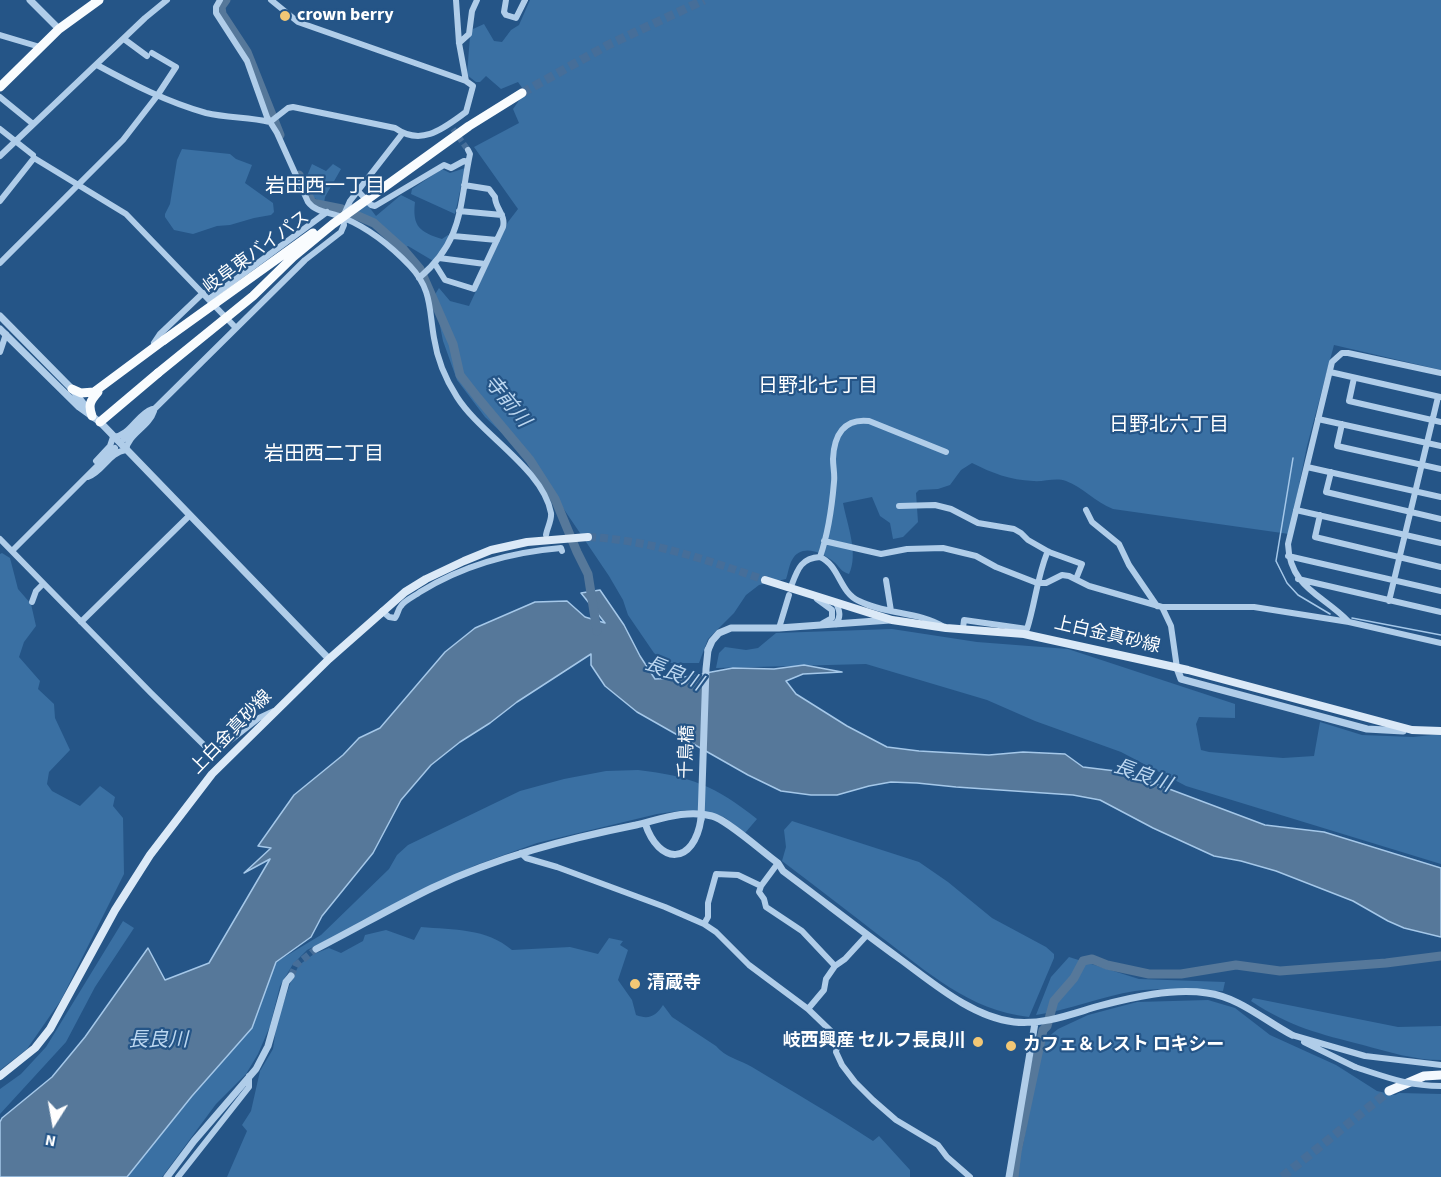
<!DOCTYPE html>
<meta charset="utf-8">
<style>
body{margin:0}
#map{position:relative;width:1441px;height:1177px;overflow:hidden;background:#255587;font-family:"Source Sans 3",sans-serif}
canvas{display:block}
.north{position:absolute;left:24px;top:1093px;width:60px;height:60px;-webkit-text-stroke:4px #255587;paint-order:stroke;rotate:191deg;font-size:16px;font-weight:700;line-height:24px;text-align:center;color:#fff}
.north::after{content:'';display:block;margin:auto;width:21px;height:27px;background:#fff;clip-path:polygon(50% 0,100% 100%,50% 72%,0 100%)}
</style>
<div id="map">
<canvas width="1441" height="1177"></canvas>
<div class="north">N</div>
</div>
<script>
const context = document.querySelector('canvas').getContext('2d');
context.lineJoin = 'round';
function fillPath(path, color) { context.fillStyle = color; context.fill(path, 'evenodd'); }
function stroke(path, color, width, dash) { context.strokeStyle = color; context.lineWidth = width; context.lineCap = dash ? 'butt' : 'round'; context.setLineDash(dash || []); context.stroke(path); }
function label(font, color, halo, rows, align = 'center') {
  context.font = font + ' "Source Sans 3","Noto Sans JP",sans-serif'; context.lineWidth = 4.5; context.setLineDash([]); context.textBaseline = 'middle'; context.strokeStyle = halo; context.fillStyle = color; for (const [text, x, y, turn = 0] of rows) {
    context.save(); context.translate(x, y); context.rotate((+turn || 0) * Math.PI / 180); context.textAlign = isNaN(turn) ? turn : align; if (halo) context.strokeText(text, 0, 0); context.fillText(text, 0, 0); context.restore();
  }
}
fillPath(new Path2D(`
 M530,0H1441V370L1334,345L1307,446L1289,534L1113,509C1095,502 1083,487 1066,481C1056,477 1044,482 1033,481C1010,480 992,473 972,463L961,470L950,485L938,489L919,490L916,493L918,522L903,537L893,539L890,523L880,516L872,497L843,503C847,524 859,554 849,574C841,572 839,566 834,562C822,552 801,543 792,560C789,565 788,574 786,579L759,585L746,595L734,613L708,639L699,663H667L654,653L628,615L623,600L609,576L532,462L485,417L457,380L443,341L434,296L439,288L450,301L469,306L508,222L518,209L474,147L519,123L513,109L525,92L518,82L501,89L486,76L480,82H476L467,75L470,36L473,29L484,24L494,41L502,42L511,30L519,25Z
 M182,149L230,154L236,159L252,165L245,183L273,203L274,212L271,215L254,218L230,225L217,226L193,234L174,230L165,217V214L170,204L177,160Z
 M312,164L326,171L333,164L341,169L325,197L324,203L312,197L304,183Z
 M465,168L455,214L411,194L412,189L442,169L450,173Z
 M401,195L415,202C412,227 420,232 442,239L448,235L450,237L435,262L408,246L404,248L373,221L353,213L366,203L376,216Z
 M2,553L10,558L18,589L31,604L36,626L24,642L19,657L40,681L38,689L54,704L55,718L70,750L49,772L47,784L52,791L80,806L100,786L115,797L113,806L123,818L124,874L61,1000L27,1049L0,1070V554Z
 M892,629L977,642L1068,649L1235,704V718L1199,717L1196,724L1201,750L1209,752L1283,758L1314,756L1320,722L1362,735L1413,737L1441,734V864L1186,786L1121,752L1035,721L987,700L866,664L716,668L719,653L725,647L746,650L758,648L776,633Z
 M638,770C690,776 716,786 757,819L745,833L724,817L715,814L685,810L657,814L537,843L476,865L307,950L293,964L280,986L270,1026L258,1054L246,1074L216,1104L162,1177H127L192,1096L252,1028L276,962L321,935L389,869L397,855L408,845L520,791L564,779L606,771Z
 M792,821L919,862L948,882L992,918L1046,947L1054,954V958L1029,1017C968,1010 928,972 881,937C848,911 815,886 782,861L786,847L784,830Z
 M123,921L134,928L95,987L66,1042L0,1114V1089L21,1074L46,1047Z
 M421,927C454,930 486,928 512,950L570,947L598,954L609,938L623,941L620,945L628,950L618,980L632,1000L636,1015C649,1020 656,1016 663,1005L672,1017L716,1046C725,1057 740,1060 752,1067C793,1092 834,1115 873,1141L879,1136L910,1170V1177H227L247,1131L242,1125L251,1111L260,1071L273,1049L277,1022L291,981L299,965L314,954L329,948L341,953L363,941L365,935L386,930L414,940Z
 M1069,957L1139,979L1225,982L1223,991C1194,990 1164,987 1135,991C1102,996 1070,1010 1036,1015L1051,977Z
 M1253,998L1398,1027L1441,1026V1060C1414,1060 1389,1052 1363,1045C1320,1034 1290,1027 1251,1001Z
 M1208,1000L1235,1008L1270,1035L1336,1065L1377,1091L1395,1095L1399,1093L1441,1094V1177H1016L1018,1162L1023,1145L1042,1042L1058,1029L1088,1015L1137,1002Z`), '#3a70a3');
const water = new Path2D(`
 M600,590L624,625L640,656L655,679L679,678L733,668L774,669L804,665L842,672L803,674L786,681L796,694L847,726L887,747L919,751L989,755L1023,752L1065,754L1083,767L1124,772L1265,825L1324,832L1441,868V937L1404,928L1388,921L1353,901L1276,871L1241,861L1214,856L1153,828L1100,800L1073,795L956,787L917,783L891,782L869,786L837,795H811L781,791L748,775L637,712L605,686L591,665V654L517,702L490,723L460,742L431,765L401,800L373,853L322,916L311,937L276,962L252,1028L192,1096L127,1177H0V1122L2,1118L52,1077L85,1037L148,948L165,980L209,963L270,859L244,873L271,848L258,846L294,795L343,755L359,738L380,728L445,652L475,628L535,602L567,601L585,617L605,623L581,593Z`);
fillPath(water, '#56789a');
stroke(water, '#a5c8e9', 1.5);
stroke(new Path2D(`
 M1293,458L1276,561L1287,583L1298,595L1330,614
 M1352,618L1441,635`), '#a5c8e9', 1.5);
stroke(new Path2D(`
 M226,0L221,7L222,14L247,52L280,135
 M299,175L312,203L342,209
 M351,213L374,223L403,249L420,269L453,344L460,375L478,398L530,460L555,499L577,552L588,574L597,631
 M1014,1177L1017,1152L1043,1030L1047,1026L1054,1001L1074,978L1083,961L1092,959L1107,965L1149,974H1181L1236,965L1280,971L1386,963L1441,956`), '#56789a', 9);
stroke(new Path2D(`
 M453,129L468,150`), '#466e99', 6, [6, 3]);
stroke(new Path2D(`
 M291,976L296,965L316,949`), '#466e99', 7, [7, 3.5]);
stroke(new Path2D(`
 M588,537C650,540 707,560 765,580`), '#466e99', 8, [8, 4]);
stroke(new Path2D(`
 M1282,1177L1389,1091`), '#466e99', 9, [9, 4.5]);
stroke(new Path2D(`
 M522,93L608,45L704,0`), '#466e99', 9, [9, 4.5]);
stroke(new Path2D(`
 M220,0L216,7V13L247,61L267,117L277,133L308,202C316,213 332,212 344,218C370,229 391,246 410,266C432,289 429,310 434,338C437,358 446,380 457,397C481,435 543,469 551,513C552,520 547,528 546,535
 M456,0L459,43L466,81
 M506,0L504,12L506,15L516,18L525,0
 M0,35L40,47
 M124,39L147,56
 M459,43L469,34L472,11L477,0
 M97,65C132,84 167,102 206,113C228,118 249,117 270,122L288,108L293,107L395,128C422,147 444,128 466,112L473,86L466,81L298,22L271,0
 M0,97L33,124
 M0,129L33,155
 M0,156L145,18L167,0
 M358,191L371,205L375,206L444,165L451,168L464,161L468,162
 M0,201L34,158L126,214L236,328
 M459,211L502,215
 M453,236L497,240
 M439,258L485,264
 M0,263L123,140L157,96L176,67L152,53
 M435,264L445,280L474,289L503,227C506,215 495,208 495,197L489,189L464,185
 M419,278C464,240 459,206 470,154L468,150
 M209,299L327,212
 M154,343L160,334L203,293
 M0,352L6,334
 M1330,372L1440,397
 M1354,378L1349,401L1441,422
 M1318,419L1441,446
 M1342,424L1337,446L1441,469
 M124,439L305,260L341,232L344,225L343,217L350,201L402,134
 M96,461L110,446L113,437C130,436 137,414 152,409
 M1307,467L1441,497
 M1331,472L1326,492L1441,519
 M88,477C103,472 109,452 126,450C128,434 149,427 154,411
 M899,506L935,505L951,509L978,523L1014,529L1021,533L1028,540L1049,552L1082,564L1076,579
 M1086,510L1092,522L1119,544L1129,565L1157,606
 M1296,510L1441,543
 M1320,515L1315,537L1441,567
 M0,539L151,693L211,752L217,751L259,718L274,711
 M824,541L881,554L907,549L943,548L976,556L996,567L1037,583H1046L1062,575L1069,576L1089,586L1162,607H1254L1349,622L1441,643
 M12,551L115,448
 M1288,556L1441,591
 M820,557C828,534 832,506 834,482C835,474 833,467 833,459C834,435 844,418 869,421L946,452
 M1298,579L1441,612
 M886,580L891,611
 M792,584C798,568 802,558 820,557C840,566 839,592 859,601C886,615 919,611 944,627
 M817,599L832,610V618L823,623
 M1389,601L1438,397
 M32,602L36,591L43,584
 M836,603C840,611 841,617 836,624
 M1162,607L1171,626L1177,668
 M382,611L389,617L395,618C398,614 398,609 401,606C405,600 415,596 420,592C462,566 512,552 561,548L562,551
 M81,622L190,515
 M1349,622C1322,594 1290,588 1288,544L1332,362L1342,353H1348L1441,373
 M779,628L789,595
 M963,628L964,620L1027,629C1035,604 1037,578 1047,553L1049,552
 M521,853L526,858L557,867L665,907L704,924L716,932L749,965L808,1009L835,1035L838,1041L836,1052L842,1065L855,1082L873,1100L896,1120L938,1145L947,1157L970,1177
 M761,886L759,892L764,899L766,907L802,931L835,966
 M704,924L708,917V903L716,874L738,875L761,886L778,863
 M808,1009L824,990L826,979L835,966L845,959L867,935
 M1292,1035L1365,1056L1441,1065
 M1304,1042L1355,1067
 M178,1177L249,1087V1076`), '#b0cde9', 6);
stroke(new Path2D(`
 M30,0L59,29
 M0,316L72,389L89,411
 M0,329L79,407L100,422L329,659
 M708,650L712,641L719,633L731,628H779L890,620
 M1177,668L1181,679L1367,729L1403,731
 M645,823C659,866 694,865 701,819
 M316,949C355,929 393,907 432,888C497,857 566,839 636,825C661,819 686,809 712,816C726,819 764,853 778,863L783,871C822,900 860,930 900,959C933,983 972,1017 1014,1022C1044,1025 1071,1014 1099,1006C1133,997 1172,988 1207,993C1239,997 1265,1021 1292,1035
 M167,1177L194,1141L256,1069L268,1046L286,982L291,976
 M1009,1177L1035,1023`), '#b0cde9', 7);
stroke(new Path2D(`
 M765,580L892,620L946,628L1024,634L1188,670L1412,730L1441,731
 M0,1076L35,1048L50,1029L115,910L150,855L212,774L329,659L405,592L426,579L464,561L491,550L527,542L588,537`), '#dbe9f7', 8);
stroke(new Path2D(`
 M1389,1091L1424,1076L1441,1075`), '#f3f8fe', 9);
stroke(new Path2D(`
 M0,87L59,29L99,0
 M72,389L81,393L94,392L164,340
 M92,416C88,405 90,401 98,392
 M100,422L158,373`), '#f9fcfe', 9);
stroke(new Path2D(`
 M1355,1067C1386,1077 1408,1086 1441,1086`), '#b0cde9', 6);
stroke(new Path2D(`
 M701,819L706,669L708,650`), '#b0cde9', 7);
stroke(new Path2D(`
 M164,340L313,233
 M158,373L253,296L293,257L333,224L469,126L522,93`), '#f9fcfe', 9);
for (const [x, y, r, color] of [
 [285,16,6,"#f2c775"],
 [635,984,6,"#f2c775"],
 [978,1042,6,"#f2c775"],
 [1011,1046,6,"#f2c775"]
]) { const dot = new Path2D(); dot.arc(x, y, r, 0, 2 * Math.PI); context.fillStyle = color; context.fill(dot); stroke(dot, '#255587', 2); }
label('bold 18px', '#fff', '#255587', [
 ["crown berry",297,16],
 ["清蔵寺",647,984],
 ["岐西興産 セルフ長良川",966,1042,"right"],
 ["カフェ＆レスト ロキシー",1023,1046]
], 'left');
label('18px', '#fff', '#255587', [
 ["岐阜東バイパス",257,253,-36],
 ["上白金真砂線",1107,636,13],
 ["上白金真砂線",232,733,-46],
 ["千鳥橋",688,752,-88]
]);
label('20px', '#fff', '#255587', [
 ["岩田西一丁目",325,188],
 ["日野北七丁目",818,388],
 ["日野北六丁目",1169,427],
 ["岩田西二丁目",324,456]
]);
label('italic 20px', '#bcd7f0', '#255587', [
 ["寺前川",506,402,51],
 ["長良川",673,675,22],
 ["長良川",1142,777,20],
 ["長良川",158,1042]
]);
</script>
